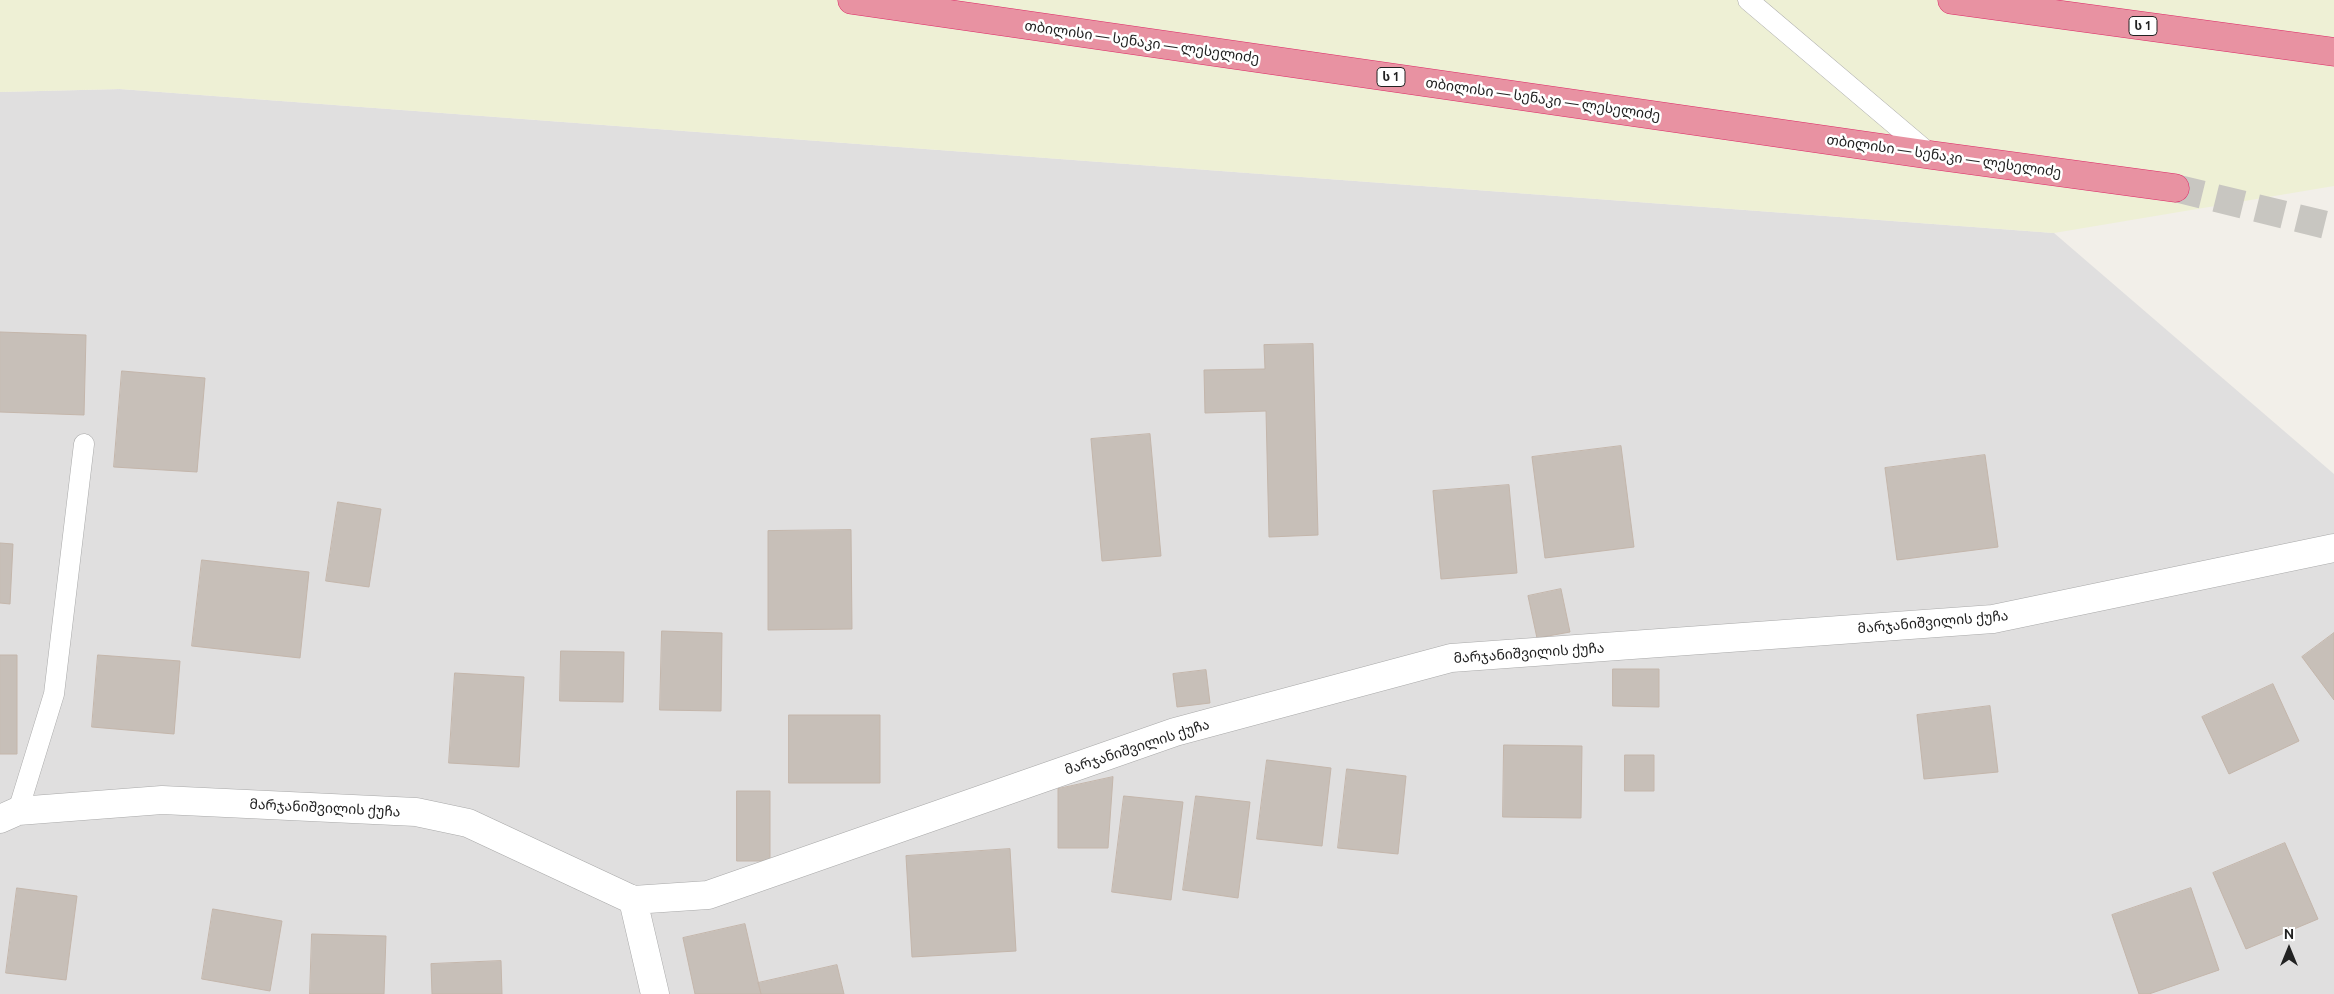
<!DOCTYPE html>
<meta charset="utf-8">
<style>
body{margin:0}
#map{position:relative;width:2334px;height:994px;overflow:hidden;background:#f2efe9;font-family:Ubuntu,sans-serif}
canvas{display:block}
.north{position:absolute;left:2264px;top:924px;width:50px;height:50px;-webkit-text-stroke:4px #fff;paint-order:stroke;rotate:0deg;font-size:14px;font-weight:700;line-height:20px;text-align:center;color:#222}
.north::after{content:'';display:block;margin:auto;width:18px;height:22px;background:#222;clip-path:polygon(50% 0,100% 100%,50% 72%,0 100%)}
</style>
<div id="map">
<canvas width="2334" height="994"></canvas>
<div class="north">N</div>
</div>
<script>
const context = document.querySelector('canvas').getContext('2d');
context.lineJoin = 'round';
function fillPath(path, color) { context.fillStyle = color; context.fill(path, 'evenodd'); }
function stroke(path, color, width, dash) { context.strokeStyle = color; context.lineWidth = width; context.lineCap = dash ? 'butt' : 'round'; context.setLineDash(dash || []); context.stroke(path); }
function label(font, color, halo, rows, align = 'center') {
  context.font = font + ' Ubuntu,"Noto Sans Georgian",sans-serif'; context.lineWidth = 5; context.setLineDash([]); context.textBaseline = 'middle'; context.strokeStyle = halo; context.fillStyle = color; for (const [text, x, y, turn = 0] of rows) {
    context.save(); context.translate(x, y); context.rotate((+turn || 0) * Math.PI / 180); context.textAlign = isNaN(turn) ? turn : align; if (halo) context.strokeText(text, 0, 0); context.fillText(text, 0, 0); context.restore();
  }
}
fillPath(new Path2D(`
 M120,89L2054,233L2334,474V994H0V92Z`), '#e0dfdf');
fillPath(new Path2D(`
 M0,0H2334V186L2054,233L120,89L0,92Z`), '#eef0d5');
const building = new Path2D(`
 M0,332L86,335L84,415L0,412Z
 M1313,344L1318,535L1269,537L1266,411L1205,413L1204,370L1265,369L1264,345Z
 M122,371L205,378L197,472L114,467Z
 M1150,434L1161,556L1102,561L1091,439Z
 M1621,446L1634,547L1545,558L1532,457Z
 M1985,455L1998,547L1897,560L1885,468Z
 M1509,485L1517,573L1441,579L1433,491Z
 M338,502L381,509L369,587L326,581Z
 M851,530L852,629L768,630V531Z
 M0,543L13,544L10,604L0,603Z
 M202,560L309,572L300,658L192,646Z
 M1561,589L1570,632L1537,638L1528,596Z
 M662,631L722,633L721,711L660,710Z
 M2334,633V700L2302,657Z
 M561,651L624,652L623,702L560,701Z
 M0,655H17V754H0Z
 M98,655L180,661L174,734L92,727Z
 M1613,669H1659V707L1613,706Z
 M1206,670L1210,703L1177,707L1173,674Z
 M455,673L524,677L519,767L449,763Z
 M2273,684L2299,741L2229,774L2202,717Z
 M1990,706L1998,772L1924,779L1917,715Z
 M789,715H880V783H789Z
 M1504,745L1582,746L1581,818L1503,817Z
 M1625,755H1654V791H1625Z
 M1267,760L1331,768L1322,846L1257,839Z
 M1347,769L1406,776L1398,854L1338,848Z
 M1113,777L1108,848H1058V789Z
 M737,791H770V861H737Z
 M1124,796L1183,802L1171,900L1112,892Z
 M1196,796L1250,802L1238,898L1183,890Z
 M2285,843L2318,919L2246,949L2213,873Z
 M1010,849L1016,951L912,957L906,856Z
 M17,888L77,896L66,980L6,973Z
 M2191,888L2219,970L2149,994H2139L2112,915Z
 M213,909L282,921L270,991L202,979Z
 M745,924L761,994H695L683,938Z
 M312,934L386,936L384,994H310Z
 M501,961L502,994H432L431,964Z
 M837,965L844,994H761L758,983Z`);
fillPath(building, '#c7bfb8');
stroke(building, '#c4b6ab', 1);
stroke(new Path2D(`
 M2175,188L2334,227`), '#c8c6c1', 28, [28, 14]);
const service = new Path2D(`
 M1748,0L1931,155
 M18,811L54,694L84,444`);
const minor = new Path2D(`
 M0,819L18,811L162,800L416,812L468,823L633,900L708,895L1175,732L1451,658L1993,619L2334,548
 M633,900L655,994`);
const motorway = new Path2D(`
 M852,0L1931,155L2175,188
 M1952,0L2334,52`);
stroke(service, '#a9a9a9', 21);
stroke(minor, '#a9a9a9', 29);
stroke(motorway, '#dc2a67', 29);
stroke(service, '#fff', 20);
stroke(minor, '#fff', 28);
stroke(motorway, '#e892a2', 28);
for (const [x, y, w] of [
 [2143,26,28],
 [1391,77,28]
]) { const box = new Path2D(); box.roundRect(x - w / 2, y - 9.5, w, 19, 4); context.fillStyle = '#fff'; context.fill(box); stroke(box, '#222', 1); }
label('bold 12px', '#222', null, [
 ["ს 1",2143,26],
 ["ს 1",1391,77]
]);
label('14px', '#222', '#fff', [
 ["თბილისი — სენაკი — ლესელიძე",1142,42,8],
 ["თბილისი — სენაკი — ლესელიძე",1543,99,8],
 ["თბილისი — სენაკი — ლესელიძე",1944,156,8],
 ["მარჯანიშვილის ქუჩა",1933,622,-5],
 ["მარჯანიშვილის ქუჩა",1529,653,-4],
 ["მარჯანიშვილის ქუჩა",1137,747,-18],
 ["მარჯანიშვილის ქუჩა",325,808,3]
]);
</script>
